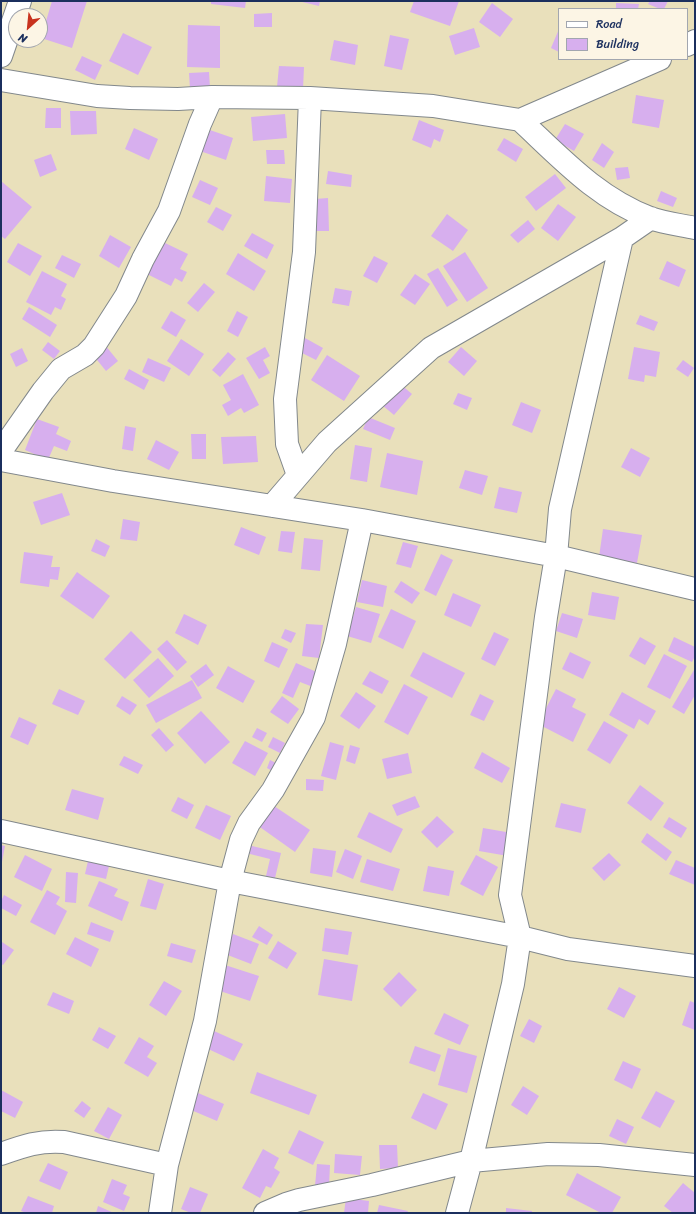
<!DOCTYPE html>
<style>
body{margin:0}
#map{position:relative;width:696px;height:1214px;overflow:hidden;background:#e9e0bb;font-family:Sriracha,sans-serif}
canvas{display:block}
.frame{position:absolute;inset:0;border:2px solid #1b2f5e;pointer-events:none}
.legend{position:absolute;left:558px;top:8px;width:130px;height:52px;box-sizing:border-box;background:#fcf5e5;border:1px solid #a2a6af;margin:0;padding:5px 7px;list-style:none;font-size:12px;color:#1b2f5e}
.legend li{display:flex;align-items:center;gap:8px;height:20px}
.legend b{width:20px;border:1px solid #a2a6af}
.north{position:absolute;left:8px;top:8px;width:40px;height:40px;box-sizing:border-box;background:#fcf5e5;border:1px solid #a2a6af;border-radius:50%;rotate:207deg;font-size:11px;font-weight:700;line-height:16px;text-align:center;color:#1b2f5e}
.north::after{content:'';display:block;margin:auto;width:14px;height:18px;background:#c8321e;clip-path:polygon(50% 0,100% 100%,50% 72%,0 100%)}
</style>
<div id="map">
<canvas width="696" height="1214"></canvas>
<div class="frame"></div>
<ul class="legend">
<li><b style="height:5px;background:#fff"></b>Road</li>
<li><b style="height:11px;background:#d7afee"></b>Building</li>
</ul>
<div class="north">N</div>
</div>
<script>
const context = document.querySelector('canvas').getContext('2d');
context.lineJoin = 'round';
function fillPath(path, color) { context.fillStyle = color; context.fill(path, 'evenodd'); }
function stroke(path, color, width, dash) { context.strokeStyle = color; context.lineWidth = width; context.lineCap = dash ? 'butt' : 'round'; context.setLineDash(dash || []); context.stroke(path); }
fillPath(new Path2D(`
 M52,1H87L72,48L41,38Z
 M211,1H246L245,8L211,4Z
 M298,1H320L319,6Z
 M414,1H459L450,26L410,12Z
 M650,1H668L664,9H660L648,4Z
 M492,3L513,19L500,37L479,22Z
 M616,3L639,4L638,9H616Z
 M272,13V27H254V14Z
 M188,25L220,26V68L187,67Z
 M474,28L480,47L455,55L449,36Z
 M559,29V52L551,48Z
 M123,33L152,47L138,75L109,61Z
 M390,35L409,39L402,70L384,66Z
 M334,40L358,45L355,65L330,60Z
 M82,56L102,65L95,80L75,70Z
 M279,66L304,67L303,89L277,87Z
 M209,72L210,88L190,89L189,73Z
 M636,95L664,100L659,128L632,123Z
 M46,108H61V128H45Z
 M70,111H96L97,134L71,135Z
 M285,114L287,138L253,141L251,117Z
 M419,120L444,130L440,142L434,139L431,148L412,140Z
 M565,124L584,134L574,151L555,140Z
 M134,128L158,139L149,160L125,149Z
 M207,129L233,138L226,160L200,151Z
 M504,138L523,149L516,162L497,150Z
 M602,143L614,152L604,168L592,160Z
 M266,150H284L285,164H267Z
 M51,154L57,170L40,177L34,160Z
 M628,167L630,178L617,180L615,168Z
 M328,171L352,175L351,187L326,184Z
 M555,174L566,188L536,211L525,197Z
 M266,176L292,179L290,203L264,201Z
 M200,180L218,188L210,205L192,197Z
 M1,181L32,207L5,239L1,236Z
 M661,191L677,198L673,207L657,201Z
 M328,198L329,231H315V199Z
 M558,204L576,217L558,241L541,228Z
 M216,207L232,215L223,231L207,222Z
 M447,214L468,230L453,251L431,236Z
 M528,220L535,229L518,243L510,235Z
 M252,233L274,245L267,259L244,246Z
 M110,235L131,247L119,268L99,256Z
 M163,242L188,254L180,269L187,272L182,282L175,278L171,286L147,274Z
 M18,243L42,256L30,276L7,262Z
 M465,252L488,288L467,302L443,266Z
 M238,253L266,271L254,291L226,274Z
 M62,255L81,264L74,278L55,268Z
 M374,256L388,263L377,283L363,276Z
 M667,261L686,270L679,287L659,279Z
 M438,268L458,300L447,307L427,274Z
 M42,271L67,284L61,296L66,299L61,310L55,307L51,315L26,302Z
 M415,274L430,284L415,305L400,295Z
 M204,283L215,292L198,312L187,303Z
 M335,288L352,291L349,306L332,303Z
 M29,307L57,325L50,337L22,319Z
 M171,311L186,320L176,337L161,328Z
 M237,311L248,317L238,337L227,331Z
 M640,315L658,322L654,331L636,324Z
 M305,338L323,348L316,360L298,351Z
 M181,339L204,354L189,376L167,361Z
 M48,342L60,351L54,359L42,350Z
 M105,345L118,361L106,371L93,355Z
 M265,347L270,356L263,360L270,373L259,379L246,358Z
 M461,347L477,361L464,376L448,362Z
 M634,347L660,352L656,377L645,375L644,382L628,379Z
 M22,348L28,361L16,367L10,354Z
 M228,352L236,359L220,377L212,370Z
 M327,355L360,376L344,401L311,380Z
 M148,358L171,368L164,382L142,372Z
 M683,360L694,368L688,377L676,369Z
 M129,369L149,380L144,390L124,379Z
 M243,374L259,405L244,413L241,408L228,416L222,405L231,400L223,385Z
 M399,383L412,394L394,415L382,405Z
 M458,393L472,398L467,410L453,404Z
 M521,402L541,410L532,433L512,425Z
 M368,417L395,428L390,440L363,429Z
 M37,419L59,427L56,434L71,441L67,451L54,446L48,460L25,450Z
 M125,426L136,428L133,451L122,449Z
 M191,434H206V459H192Z
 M256,436L258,462L223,464L221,437Z
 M156,440L179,452L169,470L147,459Z
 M355,445L372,448L367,482L350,479Z
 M631,448L650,458L640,477L621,467Z
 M387,453L423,461L417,495L380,487Z
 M465,470L488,476L482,495L459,488Z
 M499,487L522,492L517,513L494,508Z
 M62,493L70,515L41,525L33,502Z
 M123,519L140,522L137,541L120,539Z
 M241,527L266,537L259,555L234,545Z
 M603,529L642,535L637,563L599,557Z
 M281,531L295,532L292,553L278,551Z
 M304,538L323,540L320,571L301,569Z
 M96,539L110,546L105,557L91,551Z
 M403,542L418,546L411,568L396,564Z
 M24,552L53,556L51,567H60L58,580L50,579L49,587L20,583Z
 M441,554L453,560L436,596L424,590Z
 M77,572L110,596L93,619L60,596Z
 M362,580L387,586L383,607L357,602Z
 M401,581L420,593L412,604L394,592Z
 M592,592L619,597L615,620L588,615Z
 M453,593L481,605L471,627L444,615Z
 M356,607L380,614L371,643L347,636Z
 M391,609L416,621L403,649L378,637Z
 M562,613L583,619L577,638L556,631Z
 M184,614L207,625L198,645L175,633Z
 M306,624L323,625L319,658L302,656Z
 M285,629L296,633L291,643L281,638Z
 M131,631L152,652L125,679L104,659Z
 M494,632L509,639L495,666L481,659Z
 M640,637L656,646L645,665L629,656Z
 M674,637L695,647V656L692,662L668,651Z
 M167,640L187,662L177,671L157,649Z
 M272,642L288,649L279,668L264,661Z
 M423,652L465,673L452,698L410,676Z
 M570,652L591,662L583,679L562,669Z
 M664,654L687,666L670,699L647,687Z
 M158,658L174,676L149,698L133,680Z
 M296,663L319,673L313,687L300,682L293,698L282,693Z
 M206,664L214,675L198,687L190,676Z
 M228,666L255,681L243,703L216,688Z
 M694,670H695V695L684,714L672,707Z
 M370,671L389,681L382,694L362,684Z
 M192,680L202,698L156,723L146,705Z
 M404,684L428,697L408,735L384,722Z
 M59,689L85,701L78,715L52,704Z
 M556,689L576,699L572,707L586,714L573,742L538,724Z
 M356,692L376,706L359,729L340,716Z
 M622,692L656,711L648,725L639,719L634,729L609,715Z
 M480,694L494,701L484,721L470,715Z
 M122,696L137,705L130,715L116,706Z
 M282,696L299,709L288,724L270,712Z
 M201,711L230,742L205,764L177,733Z
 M19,717L37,725L28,745L10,737Z
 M604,721L628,735L610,764L587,750Z
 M159,728L174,745L166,752L151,735Z
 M257,728L267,733L262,742L252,737Z
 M273,737L285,743L280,753L268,747Z
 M245,741L268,753L255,776L232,763Z
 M330,742L344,746L336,780L321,776Z
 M350,745L360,748L355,764L346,761Z
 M482,752L510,768L502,783L474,768Z
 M408,753L412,773L387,779L382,759Z
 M124,756L143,765L138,774L119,765Z
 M270,760L278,764L274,772L267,768Z
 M306,779L324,780L323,791L306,790Z
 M640,785L664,803L651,821L627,803Z
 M72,789L104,798L98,820L65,810Z
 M415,796L420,807L397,816L392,805Z
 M178,797L194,805L187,819L171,811Z
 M561,803L586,809L581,833L555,827Z
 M271,804L310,830L295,852L257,825Z
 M206,805L231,816L220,840L195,828Z
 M369,812L403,829L391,853L357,837Z
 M437,816L454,832L437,848L421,832Z
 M669,817L687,828L681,838L663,827Z
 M483,828L512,833L508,856L479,851Z
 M647,833L672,852L666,861L641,842Z
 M1,845L5,846L2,862H1Z
 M248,845L281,853L275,878L266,876L270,859L246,853Z
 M313,848L336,851L332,877L310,873Z
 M345,849L362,856L353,879L336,872Z
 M609,853L621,865L604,881L592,868Z
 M25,855L52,869L42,891L14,877Z
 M476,855L498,867L483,896L460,884Z
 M367,859L400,869L393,891L360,882Z
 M676,860L695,868V885L669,874Z
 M88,861L109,866L106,879L85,874Z
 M428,866L454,871L449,896L423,891Z
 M66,872L78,873L76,903L65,902Z
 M148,879L164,884L156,910L140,906Z
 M99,881L118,889L114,896L129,902L122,921L88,906Z
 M47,890L60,897L56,904L67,911L55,935L30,922Z
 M4,895L22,905L16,916L1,908V901Z
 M91,922L114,931L110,942L87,934Z
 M259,926L273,935L267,945L252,937Z
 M325,928L352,932L348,955L322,951Z
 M233,934L259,944L251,964L225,954Z
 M75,937L99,949L91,967L66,954Z
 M278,941L297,953L287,969L268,958Z
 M2,942L14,950L3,965L1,964V944Z
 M171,943L196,950L192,963L167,956Z
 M324,959L358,965L352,1001L318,995Z
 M225,965L259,976L250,1001L217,990Z
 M399,972L417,990L401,1007L383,989Z
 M164,981L182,991L166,1016L149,1005Z
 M619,987L636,996L624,1018L607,1009Z
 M53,992L74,1001L69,1014L47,1005Z
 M690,1001L695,1003V1030L682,1025Z
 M444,1013L469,1025L460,1045L434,1034Z
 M529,1019L542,1026L534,1043L520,1036Z
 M99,1027L116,1036L108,1049L92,1040Z
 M214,1031L243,1044L234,1061L206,1048Z
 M139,1037L154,1046L147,1057L157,1063L148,1077L124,1063Z
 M415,1046L441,1055L435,1072L409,1063Z
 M448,1048L477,1056L467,1093L438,1085Z
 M623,1061L641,1069L632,1089L614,1080Z
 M257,1072L317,1095L309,1115L250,1093Z
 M523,1086L539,1096L527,1115L511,1105Z
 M1,1090L23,1102L15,1118L1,1111Z
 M656,1091L675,1101L660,1128L641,1118Z
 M198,1093L224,1104L217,1121L191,1110Z
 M423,1093L448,1104L436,1130L411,1118Z
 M82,1101L91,1108L84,1118L74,1111Z
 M108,1107L122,1115L109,1139L94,1131Z
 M617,1119L634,1127L626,1144L609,1136Z
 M299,1130L324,1142L313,1165L288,1153Z
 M379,1145H397L398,1168L380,1169Z
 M263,1149L279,1158L274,1168L280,1172L271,1188L266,1186L260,1198L242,1188Z
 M335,1154L362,1156L360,1175L334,1173Z
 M48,1163L68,1172L60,1190L39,1181Z
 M317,1164L330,1165L329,1186H315Z
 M577,1173L621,1197L612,1213H601L566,1195Z
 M112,1179L127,1185L123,1194L130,1197L124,1211L103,1202Z
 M683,1183L695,1193V1213H673L664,1206Z
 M190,1187L208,1194L200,1213H191L181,1209Z
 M28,1196L54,1206L52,1213H27L21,1211Z
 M346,1198L369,1201L368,1213H344Z
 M379,1205L408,1211L407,1213H377Z
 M98,1206L114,1213H96Z
 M506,1208L532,1211V1213H506Z`), '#d7afee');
const street = new Path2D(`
 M687,45L695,41
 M1,56L20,1
 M1,80L97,96L130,98L178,99L212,97L310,98L433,106L520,120L660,59
 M520,120C561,158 597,198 650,218C664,223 681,225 695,228
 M1,451L43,391L61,369L85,355L94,346L126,296L143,259L169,211L200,124L212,97
 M1,460L113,481L362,520L556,556L695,589
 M298,475L287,444L285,399L304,252L310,98
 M272,506L327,442L431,348L622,238L651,218
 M1,831L230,881L520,937L568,949L695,966
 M1,1154C23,1146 40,1140 64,1142L167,1165
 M160,1213L167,1165L205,1021L230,881L241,840L249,823L273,790L314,717L335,644L362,520
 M265,1213L286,1204L299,1200L372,1185L471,1161L548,1154L599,1155L695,1165
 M457,1213L471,1161L513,984L520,937L510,895L546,617L556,556L560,509L622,238`);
stroke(street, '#82888c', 24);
stroke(street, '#fff', 22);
</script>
